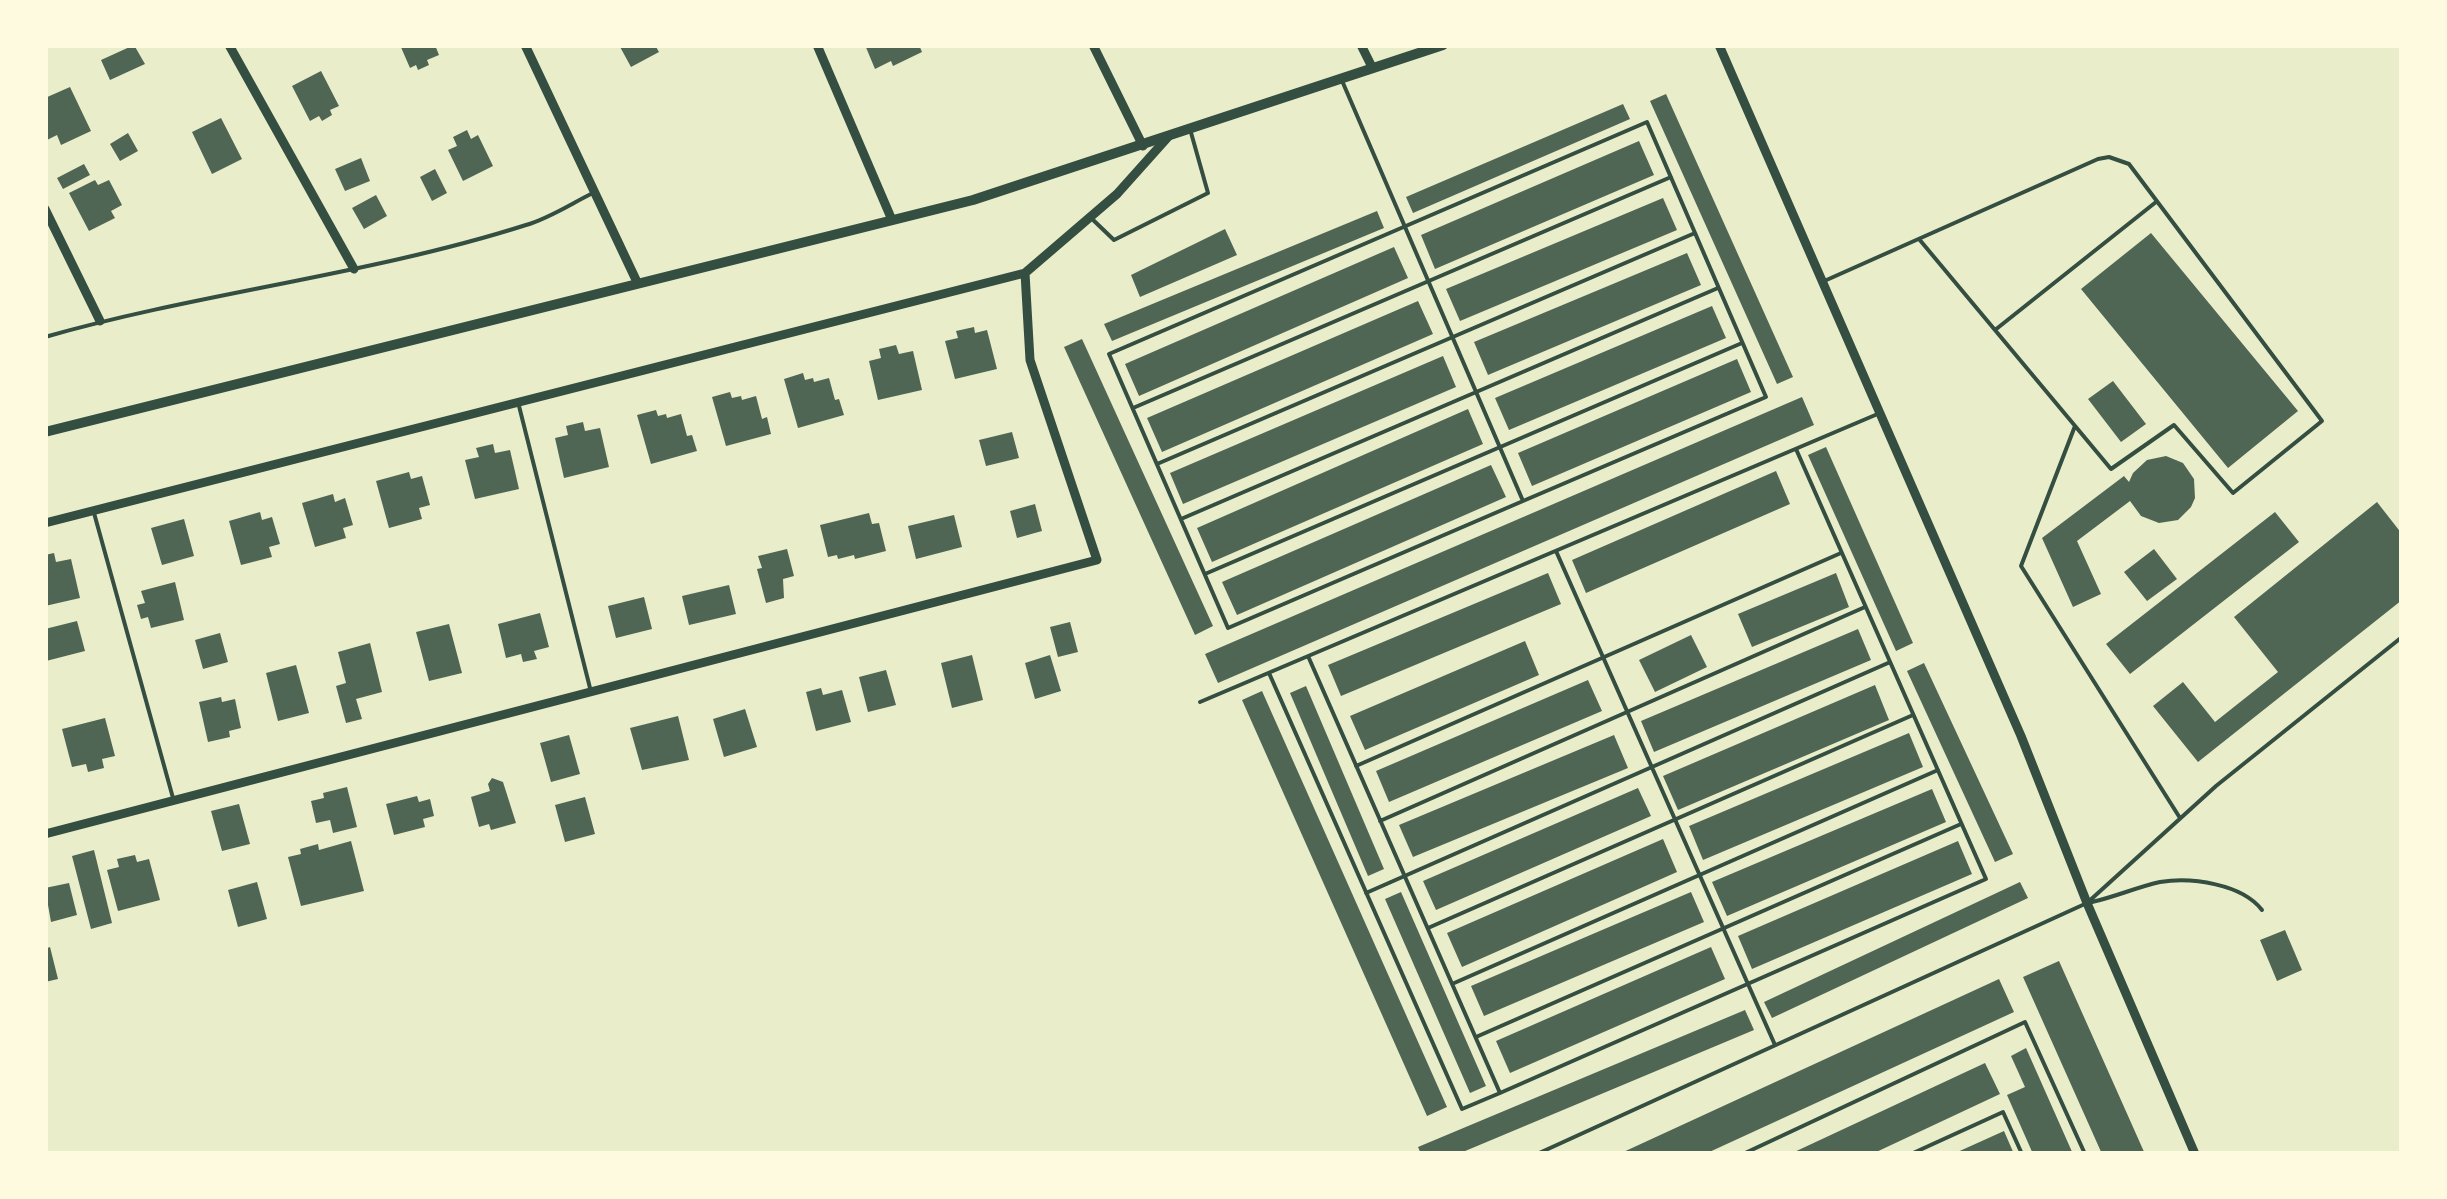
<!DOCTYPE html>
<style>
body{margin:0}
#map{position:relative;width:2447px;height:1199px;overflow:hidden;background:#e9edc9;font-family:Overpass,sans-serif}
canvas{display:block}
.frame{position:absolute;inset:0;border:48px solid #fefae0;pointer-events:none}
</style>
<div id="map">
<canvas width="2447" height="1199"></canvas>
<div class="frame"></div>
</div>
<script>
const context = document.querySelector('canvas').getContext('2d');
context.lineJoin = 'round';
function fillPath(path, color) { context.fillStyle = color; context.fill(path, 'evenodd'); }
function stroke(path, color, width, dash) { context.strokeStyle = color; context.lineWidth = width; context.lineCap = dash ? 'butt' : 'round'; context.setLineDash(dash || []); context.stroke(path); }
fillPath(new Path2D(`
 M134,45L145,64L110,80L101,60Z
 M400,45H435L439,55L427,60L429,65L418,70L416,65L410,68Z
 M619,45H655L659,52L631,67Z
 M865,45H919L922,52L893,66L891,61L875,69Z
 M321,71L339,106L330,110L332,115L322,121L319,116L310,121L292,86Z
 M70,87L91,131L61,145L57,135L45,141V98Z
 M1666,94L1793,377L1777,384L1650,101Z
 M1623,104L1630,119L1413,213L1406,197Z
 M221,118L242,159L212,174L192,132Z
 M467,130L471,139L478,135L493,166L463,181L448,150L457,146L453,137Z
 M128,133L138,151L120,161L110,144Z
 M1639,141L1654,175L1435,269L1421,235Z
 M361,158L370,181L345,191L335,169Z
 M84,164L90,175L63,189L57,178Z
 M435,169L447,193L432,201L420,177Z
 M95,180L98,185L109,180L122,205L111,211L115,218L89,231L69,193Z
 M376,195L387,216L364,229L352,208Z
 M1663,198L1677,230L1460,321L1446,289Z
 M1377,211L1384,228L1112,341L1104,324Z
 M1225,229L1237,255L1140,297L1131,275Z
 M2151,233L2298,411L2228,468L2081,289Z
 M1394,247L1408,278L1139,396L1125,364Z
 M1687,253L1701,285L1488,375L1474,342Z
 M1418,301L1433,334L1162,452L1147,418Z
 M1712,306L1726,338L1509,430L1495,398Z
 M974,327L975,333L987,330L997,369L955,379L945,341L958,338L956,331Z
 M1082,339L1213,626L1195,635L1064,347Z
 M896,345L899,354L913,351L922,390L878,400L869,361L881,358L879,349Z
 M1443,356L1456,387L1183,504L1170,473Z
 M1737,359L1751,392L1532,486L1518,453Z
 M803,373L805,380L813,378L814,382L829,378L835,400L839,399L844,415L798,428L784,379Z
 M2113,381L2146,424L2121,442L2088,399Z
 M730,392L732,398L741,396L742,400L756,396L762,419L767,417L771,434L726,446L712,397Z
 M1802,397L1814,425L1218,683L1205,654Z
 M1468,409L1483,444L1212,562L1197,528Z
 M656,410L658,416L666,414L667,418L681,414L687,436L692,435L697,451L651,464L637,415Z
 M583,422L585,431L600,428L609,467L564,478L555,438L568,435L566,426Z
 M1012,432L1019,458L986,466L979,440Z
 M493,444L495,453L510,450L519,489L475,499L465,460L479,457L476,448Z
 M1826,447L1913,643L1896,651L1808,455Z
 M2166,456L2183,463L2194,479L2195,498L2191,507L2178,520L2159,523L2141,516L2130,501L2077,541L2101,594L2073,607L2042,538L2124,476L2129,482L2133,473L2147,460Z
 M1491,465L1506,497L1237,615L1222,582Z
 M1776,471L1790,504L1586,593L1572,560Z
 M409,472L411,479L422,476L430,505L419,508L422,519L389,528L376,481Z
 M333,494L335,502L345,498L353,525L343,528L346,538L315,547L302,503Z
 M2377,502L2402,534V600L2198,762L2153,706L2183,682L2215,722L2278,672L2234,617Z
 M1035,504L1042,531L1017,538L1010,511Z
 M260,512L262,520L272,517L280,544L269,547L272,557L241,565L229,521Z
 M2275,512L2299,542L2130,674L2106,644Z
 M869,513L872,524L879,523L886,551L855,559L854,555L838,559L837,555L828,557L820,525Z
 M954,515L962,547L916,559L908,526Z
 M184,519L194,556L162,565L151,528Z
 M787,549L794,576L783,579L784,598L766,603L757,569L762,568L758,556Z
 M2154,549L2177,579L2147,601L2124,572Z
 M54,553L56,562L71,559L80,598L45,606V555Z
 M1548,573L1561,604L1341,696L1328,665Z
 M1836,573L1849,607L1752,647L1738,614Z
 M175,582L184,620L151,628L148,617L141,619L137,605L145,603L141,591Z
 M729,585L736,614L689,625L682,596Z
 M644,597L652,629L616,638L608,606Z
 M540,613L549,647L534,651L537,659L523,662L521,654L506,658L498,624Z
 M77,621L85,651L46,661L45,629Z
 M1070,622L1078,652L1058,657L1050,627Z
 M449,624L462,673L429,681L416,632Z
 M1858,629L1871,660L1654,752L1641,721Z
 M220,633L228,662L203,669L195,640Z
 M1691,635L1707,667L1655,692L1639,660Z
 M1525,641L1539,675L1365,750L1350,716Z
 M370,643L382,692L356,699L362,719L346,723L336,686L346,683L338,652Z
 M972,655L983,700L952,708L941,663Z
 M1050,655L1061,691L1035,699L1025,663Z
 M1924,663L2013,854L1995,862L1907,671Z
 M296,665L309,713L278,721L266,673Z
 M886,670L896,705L868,712L859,677Z
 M1588,680L1602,711L1389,802L1376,771Z
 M1875,685L1889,720L1678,810L1663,776Z
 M1306,686L1384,869L1368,876L1290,693Z
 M821,688L823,695L842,690L851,722L816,731L806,692Z
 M1262,691L1447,1107L1427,1116L1242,700Z
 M221,697L222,702L235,699L241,728L229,731L230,737L208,742L199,702Z
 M745,709L757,747L724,757L713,719Z
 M678,716L689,760L642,770L630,728Z
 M105,718L115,756L102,759L104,768L88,772L86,764L72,767L62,729Z
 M1909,733L1923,767L1703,860L1689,826Z
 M569,735L580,774L551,782L540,743Z
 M1614,735L1628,768L1413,857L1399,825Z
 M492,778L503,782L516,823L491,830L489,824L479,827L471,797L490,791L488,784Z
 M347,787L357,827L333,833L330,820L316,823L311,801L324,798L323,793Z
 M1638,788L1651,816L1436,910L1423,881Z
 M1932,789L1946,822L1727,916L1712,882Z
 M417,796L419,802L430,799L434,816L423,819L425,827L394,835L386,804Z
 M585,797L595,834L565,842L555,805Z
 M239,804L250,844L222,851L211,811Z
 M1663,839L1677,872L1462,967L1447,933Z
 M351,841L364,891L301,906L288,857L301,854L300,849L318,844L319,850Z
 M1958,841L1972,874L1752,969L1738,936Z
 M94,850L112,923L91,929L72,856Z
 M135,855L137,862L149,859L160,900L118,911L107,870L119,867L117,859Z
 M257,882L267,919L238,927L228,890Z
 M2020,882L2028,898L1772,1018L1764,1002Z
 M69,883L77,915L51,922L45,888Z
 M1401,892L1486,1086L1470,1093L1385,899Z
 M1691,892L1704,922L1484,1016L1471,986Z
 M2285,930L2302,970L2277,981L2260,940Z
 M50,947L58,979L45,982V949Z
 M1711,947L1725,979L1510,1073L1496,1041Z
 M2059,961L2145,1154H2102L2023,977Z
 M1999,979L2014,1012L1705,1154H1619Z
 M1745,1010L1754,1030L1458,1154H1421L1418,1147Z
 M2026,1048L2073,1154H2033L2007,1095L2025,1087L2011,1056Z
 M1985,1063L2000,1094L1872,1154H1790Z
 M2004,1131L2014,1154H1953Z`), '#4f6655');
stroke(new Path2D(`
 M1343,83C1403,222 1463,361 1523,501L1766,397L1647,122L1109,354L1228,628L1523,501
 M1090,217L1114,240L1208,193L1190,129
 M1822,282L2098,159L2109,157L2129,164L2322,421L2233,493L2174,425L2111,469L1919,239
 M1995,330L2156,202
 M45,337C203,292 369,275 526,225C550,218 572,203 595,192
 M518,402L590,688
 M1133,408L1671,177
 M2075,426L2021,566L2180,818
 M1157,464L1695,233
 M94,513L173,798
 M1181,519L1718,288
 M1556,551L1775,1045
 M1205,574L1742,343
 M1308,656L1500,1093L1986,879L1796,449
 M1269,673L1462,1109L1500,1093
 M1200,702L1880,413
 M1356,766L1841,553
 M1380,821L1865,607
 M1366,893L1888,663
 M2092,902C2115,897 2137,887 2160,882C2192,877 2242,884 2262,910
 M1428,928L1913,715
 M1452,984L1938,770
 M1476,1037L1961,824
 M1537,1154L2087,903L2216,786L2402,637
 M1743,1154L2025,1022L2085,1154
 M1911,1154L2003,1112L2022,1154`), '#344e41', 4);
stroke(new Path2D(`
 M229,45L354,269
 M525,45L637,282
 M817,45L892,220
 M1093,45L1143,146
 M1361,45L1372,67
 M1719,45L2021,736L2087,903L2195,1154
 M45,209L100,321
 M45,523L1025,273L1117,194L1168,137
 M45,834L1097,560L1030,360L1025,273`), '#344e41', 9);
stroke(new Path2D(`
 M45,432L973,200L1443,45`), '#344e41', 10);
</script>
